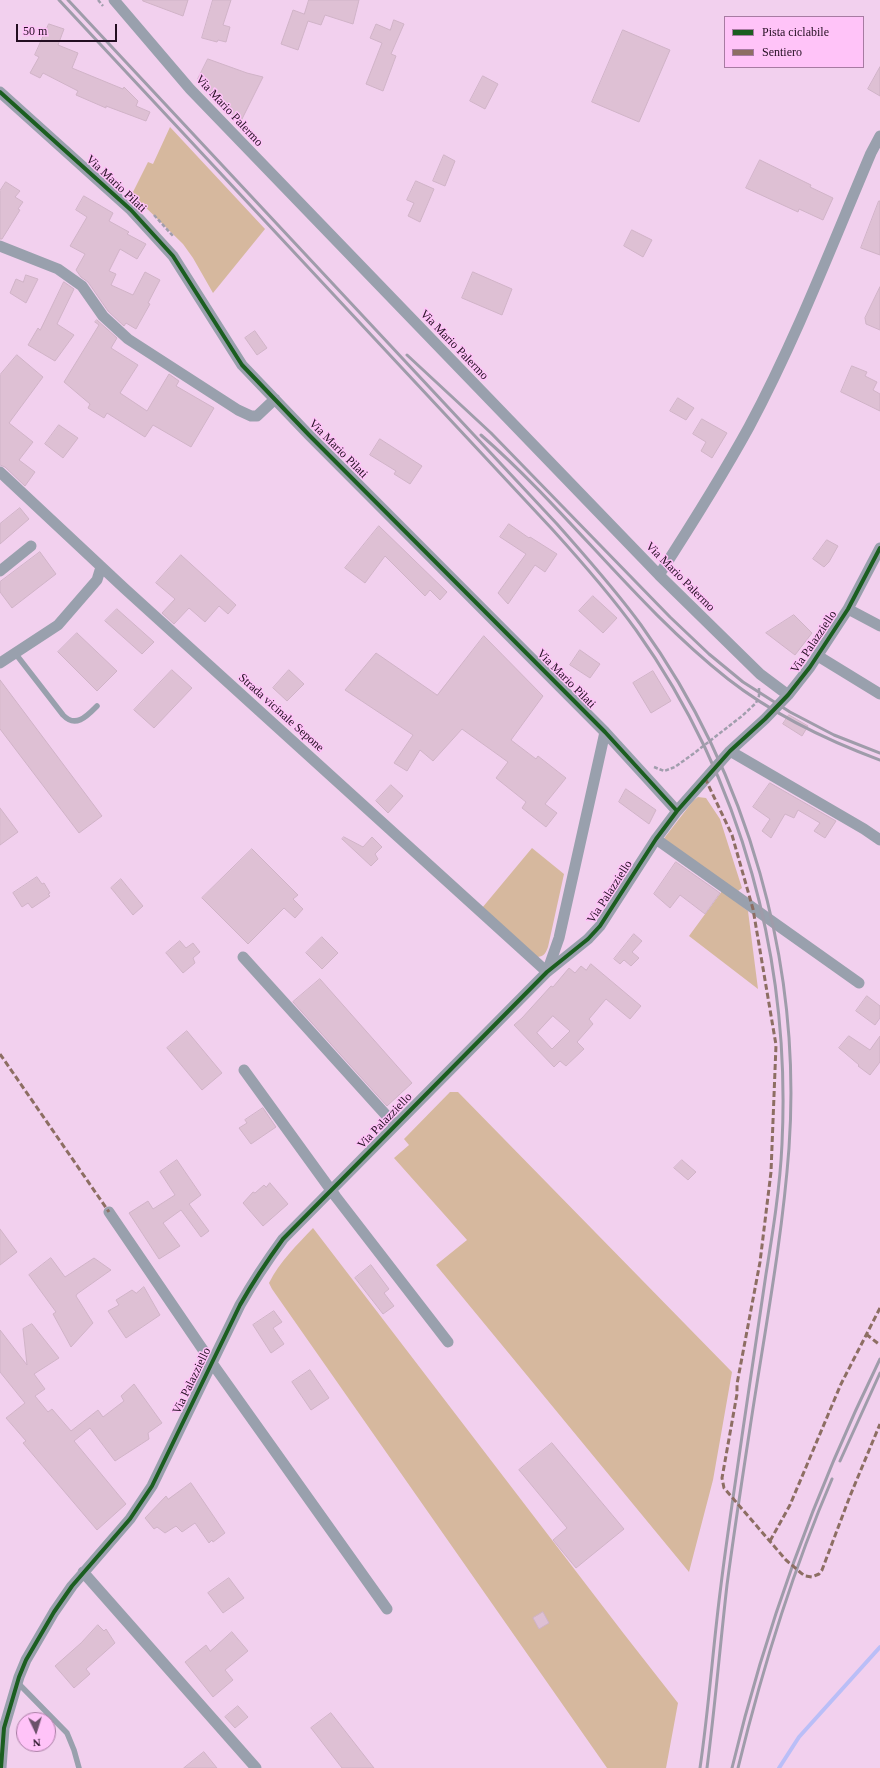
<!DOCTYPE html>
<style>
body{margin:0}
#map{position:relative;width:880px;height:1768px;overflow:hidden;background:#f2d0ee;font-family:"Times New Roman",serif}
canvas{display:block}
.legend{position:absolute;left:724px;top:16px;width:140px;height:52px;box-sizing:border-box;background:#ffc3f8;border:1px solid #a77ba2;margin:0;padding:5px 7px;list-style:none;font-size:12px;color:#230e21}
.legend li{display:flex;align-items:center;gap:8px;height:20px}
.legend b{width:20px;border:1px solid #a77ba2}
.north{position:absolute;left:16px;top:1712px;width:40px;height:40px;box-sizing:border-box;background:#ffc3f8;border:1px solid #a77ba2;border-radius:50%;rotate:176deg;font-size:11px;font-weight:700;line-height:16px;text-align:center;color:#230e21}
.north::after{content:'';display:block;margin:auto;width:14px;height:18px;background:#6b5269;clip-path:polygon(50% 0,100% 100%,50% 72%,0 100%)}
.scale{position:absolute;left:16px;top:24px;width:101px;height:18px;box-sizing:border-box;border:2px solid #230e21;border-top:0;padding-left:5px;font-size:12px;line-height:14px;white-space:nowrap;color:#230e21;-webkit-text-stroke:3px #ffc3f8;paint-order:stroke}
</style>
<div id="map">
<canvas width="880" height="1768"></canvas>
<ul class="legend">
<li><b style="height:5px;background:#1b5e20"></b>Pista ciclabile</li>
<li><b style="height:5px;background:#8d6e63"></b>Sentiero</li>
</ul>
<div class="north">N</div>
<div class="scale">50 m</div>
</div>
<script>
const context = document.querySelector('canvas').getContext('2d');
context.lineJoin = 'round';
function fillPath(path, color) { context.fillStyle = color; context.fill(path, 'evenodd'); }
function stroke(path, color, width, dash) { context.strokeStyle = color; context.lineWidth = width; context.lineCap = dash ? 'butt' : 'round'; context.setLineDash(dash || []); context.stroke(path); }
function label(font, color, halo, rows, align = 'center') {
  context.font = font + ' "Times New Roman",serif'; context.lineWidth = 3; context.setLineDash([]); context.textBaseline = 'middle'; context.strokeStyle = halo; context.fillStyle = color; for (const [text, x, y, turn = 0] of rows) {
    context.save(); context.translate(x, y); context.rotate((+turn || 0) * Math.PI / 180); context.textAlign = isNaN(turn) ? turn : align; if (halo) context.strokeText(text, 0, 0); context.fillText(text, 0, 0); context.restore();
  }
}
fillPath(new Path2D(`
 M170,127L265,229L213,293L193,258L183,244L132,194L148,162L153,164Z
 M698,797L706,798L720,819L742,888L738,891L662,841L693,801Z
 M532,848L564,874L548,947C545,955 543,957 535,957L482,908Z
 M722,891L748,911L758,989L689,936Z
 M450,1092H458L732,1372L713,1480L689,1572L436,1265L467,1240L394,1158L409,1145L404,1139Z
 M313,1228L624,1634L678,1703L666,1768H607L272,1289L269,1283C280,1261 297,1245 313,1228Z`), '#d6b89e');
stroke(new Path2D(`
 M779,1768L799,1737L880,1647`), '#babef7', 4);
const building = new Path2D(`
 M143,0H188L183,16L143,1Z
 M213,0H231L223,25L230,27L226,42L218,40L217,42L202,38Z
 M309,0H359L353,24L325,15L321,25L308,21L298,50L281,44L293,10L304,14Z
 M394,20L404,24L391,54L396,56L383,91L366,84L382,43L370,38L376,24L390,30Z
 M49,24L64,29L58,45L78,53L72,68L123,89L124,87L138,101L136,106L150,112L146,121L106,106V108L76,95L78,91L43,73L40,78L30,73L39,57L35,55Z
 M623,30L670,50L639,122L592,102Z
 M208,59L247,73L263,77L240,123L198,79Z
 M880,67V96L868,89Z
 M483,76L498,84L485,109L470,101Z
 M444,155L455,161L445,186L433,181Z
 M760,160L811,185L810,187L833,198L823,220L799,209L798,212L746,188Z
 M416,181L434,189L420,222L408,216L414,203L407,200Z
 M6,182L20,191L15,197L23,202L18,209L20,210L2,239H0V191Z
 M84,196L113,213L109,221L129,232L127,234L146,244L137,259L120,249L109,271L116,274L111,285L133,295L145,272L160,280L148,303L150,304L136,329L126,323L124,326L108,311L88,282L81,277L76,270L85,254L70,246L87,217L76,210Z
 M879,201H880V255L861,248Z
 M632,230L652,240L643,257L624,246Z
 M473,272L512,289L502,315L462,298Z
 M26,275L38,279L26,303L10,293L16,279L23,282Z
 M64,282L74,289L57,324L74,335L55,361L28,345L38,328L40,330Z
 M880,287V330L866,324L865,318Z
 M97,320L117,338L111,348L138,365L120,393L147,411L169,374L179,381L176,386L214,408L191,447L153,425L145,437L107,413L104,418L88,408L90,404L64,382L99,325L95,322Z
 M255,331L267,348L257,355L245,338Z
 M17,355L43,377L9,423L33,442L19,460L35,472L25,486L5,467L0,465V375Z
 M852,366L867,372L865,376L877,382L873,390L880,394V411L841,392Z
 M678,398L694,408L686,420L670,411Z
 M702,419L727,433L712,458L701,451L706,442L693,434Z
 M59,425L78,438L63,458L45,444Z
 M380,439L422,466L410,484L394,474L396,471L370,455Z
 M20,508L29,519L0,544V524Z
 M509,524L529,538L530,537L557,554L545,572L535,565L508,604L498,593L526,554L500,537Z
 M379,526L447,592L440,600L430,590L425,596L385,556L365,583L345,568Z
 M827,540L838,546L829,562L824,567L813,559Z
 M40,552L56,574L12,608L0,592V582Z
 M181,555L236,605L228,614L219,606L205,622L189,608L174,624L162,613L175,599L156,583Z
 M593,596L617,618L603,633L579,611Z
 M117,609L154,642L142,654L105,621Z
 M794,615L812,633L795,655L766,633Z
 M77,633L117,671L97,691L58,652Z
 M484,636L543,696L511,740L536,759L538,756L566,778L545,804L557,813L546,827L522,808L526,802L496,778L508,762L462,729L433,761L420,750L407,771L394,763L413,735L345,690L376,653L437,695Z
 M580,650L600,664L590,678L570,665Z
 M172,670L192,688L154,728L134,710Z
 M289,670L304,684L287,701L273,688Z
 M653,671L671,701L651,713L633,683Z
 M0,680L102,816L79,833L0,729Z
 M789,715L808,726L802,736L783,724Z
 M770,783L836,821L825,838L814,831L820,823L798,810L794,818L785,814L771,838L762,831L770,819L753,807Z
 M391,785L403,796L388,813L376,801Z
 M626,789L656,810L649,824L619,802Z
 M0,808L18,832L0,845Z
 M344,837L363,847L372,837L382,847L375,854L378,859L371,866L342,839Z
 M252,849L298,895L293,899L303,909L295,918L284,908L248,944L202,898Z
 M676,862L720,893L705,914L680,895L670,908L654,894Z
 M37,877L42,884L44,883L50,893L48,894L50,896L32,908L28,903L22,907L13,893Z
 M121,879L143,906L133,915L111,888Z
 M634,934L642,941L632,952L639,958L631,966L624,960L620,964L614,959Z
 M322,937L338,953L322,969L306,953Z
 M180,941L186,948L193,943L200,952L193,958L195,963L183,973L166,953Z
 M591,964L641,1006L630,1019L606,999L589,1019L593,1024L577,1042L584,1049L566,1066L560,1061L554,1067L514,1025L522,1018L551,986L553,987L569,968L575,973L581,966L586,970ZM553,1016L570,1031L552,1049L537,1033Z
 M320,979L412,1083L387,1106L293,1002Z
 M867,996L880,1006V1018L875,1025L856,1011Z
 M187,1031L222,1073L202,1090L167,1048Z
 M849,1036L870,1050L880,1036V1062L870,1075L858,1066L859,1065L839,1048Z
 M263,1108L276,1127L251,1144L239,1128L247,1123L245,1120Z
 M177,1160L201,1195L189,1204L209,1231L201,1237L181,1210L163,1223L180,1246L159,1259L129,1213L148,1201L153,1209L175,1195L160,1172Z
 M682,1160L696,1172L688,1180L674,1168Z
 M270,1183L288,1204L263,1226L243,1203L253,1192L255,1193L264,1185L266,1187Z
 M0,1229L17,1252L0,1265Z
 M51,1258L65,1277L94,1258L111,1270L77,1294L76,1296L93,1323L71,1347L53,1314L56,1312L29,1275Z
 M371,1265L389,1289L384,1293L394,1306L383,1314L355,1278Z
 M144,1287L160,1315L126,1338L108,1311L119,1305L116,1300L132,1290L136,1293Z
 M274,1311L282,1322L273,1328L284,1344L271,1353L253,1325Z
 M32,1324L59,1358L34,1374L45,1389L35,1396L48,1412L52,1409L71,1431L98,1410L103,1417L124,1401L121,1396L134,1384L162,1423L148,1433L149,1439L115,1461L90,1428L74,1441L126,1504L97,1530L23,1443L26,1441L6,1418L25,1403L0,1372V1330L27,1365L23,1329Z
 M310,1370L329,1398L311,1410L292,1382Z
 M552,1443L624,1529L576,1568L553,1540L567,1528L519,1470Z
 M191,1483L225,1533L213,1542L212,1540L209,1543L195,1523L182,1532L176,1526L165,1533L157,1527L154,1529L145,1518L166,1496L168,1499Z
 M229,1578L244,1598L223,1613L208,1593Z
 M543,1612L549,1623L539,1629L533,1618Z
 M98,1625L104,1631L106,1629L115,1643L86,1669L90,1674L74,1688L55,1666L81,1643Z
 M232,1632L248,1651L225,1670L233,1680L213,1697L185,1662L206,1645L210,1651Z
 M238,1706L248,1717L235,1728L225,1717Z
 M331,1713L374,1768H342L311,1728Z
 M204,1752L217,1768H184Z`);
fillPath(building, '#dec0d4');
stroke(building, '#d0b3c7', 1);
stroke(new Path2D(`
 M98,0L103,6
 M154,215L173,236
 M654,767L664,771L675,767L693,754L742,716L756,703L759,696V688`), '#a19ead', 2.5, [4, 2]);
stroke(new Path2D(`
 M15,653L63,715C76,729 88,715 97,706
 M18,1683L67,1733L74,1750L79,1768`), '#99a0ad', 5.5);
stroke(new Path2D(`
 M114,0L190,89L659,575L760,674L788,695
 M0,92L131,210L173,256L242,365L309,435L605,732L677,811
 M0,246L58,269L82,286L103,316L128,339L238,410L251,416H257L275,399
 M0,472L124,588L547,972L559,938L605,732
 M0,571L31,546
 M659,575C690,527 721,478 749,427C796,339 832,245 871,153L880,136
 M848,609L880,626
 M818,656L880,694
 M0,663L58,625L97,580L101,567
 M730,751L864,829L880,840
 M656,839L859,983
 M243,957L395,1125
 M244,1070L336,1197L448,1342
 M109,1212L212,1363L387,1609
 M83,1572L256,1768
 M1,1768L4,1728L19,1677L26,1660L54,1612L72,1586L130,1519L152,1486L240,1305C253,1282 267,1261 283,1239L547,972L588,939L600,926L656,839L677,811L730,751L765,719L788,695L810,667L848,609L880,548`), '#99a0ad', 11);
stroke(new Path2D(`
 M59,0L552,529C581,561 610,594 636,630C742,779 791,961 782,1144C780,1187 773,1231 766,1274C758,1328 750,1382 742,1436C735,1486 727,1536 721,1585C713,1646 709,1707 700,1768
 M68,0L557,524C586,557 615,589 641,625C748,774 802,964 789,1148C782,1242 764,1335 750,1428C742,1480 734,1532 727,1585C720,1646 715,1707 707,1768
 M407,355L491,433L670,617L709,654L743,682L790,712L834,735L880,753
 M481,435C568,511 637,607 728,679C774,715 826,740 880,760
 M840,1461L880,1373
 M732,1768C766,1626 816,1490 880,1359
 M738,1768C762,1670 792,1572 832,1479`), '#9f9caa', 3);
stroke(new Path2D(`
 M705,778L732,835L753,909L776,1045L771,1172L760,1262L737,1384V1394L722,1478L724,1488L786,1560L801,1573L805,1576L812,1577L819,1574L822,1570L850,1496L880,1424
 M0,1054L109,1212
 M866,1334L880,1345
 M770,1541L790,1505L841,1384L880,1308`), '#8d6e63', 3, [6, 3]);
stroke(new Path2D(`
 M0,92L131,210L173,256L242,365L309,435L605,732L677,811
 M1,1768L4,1728L19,1677L26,1660L54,1612L72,1586L130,1519L152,1486L240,1305C253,1282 267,1261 283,1239L547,972L588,939L600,926L656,839L677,811L730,751L765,719L788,695L810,667L848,609L880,548`), '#1b5e20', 4);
label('12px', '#230e21', '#ffc3f8', [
 ["Via Mario Palermo",229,111,47],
 ["Via Mario Pilati",116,184,43],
 ["Via Mario Palermo",454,345,46],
 ["Via Mario Pilati",338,449,45],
 ["Via Mario Palermo",680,577,45],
 ["Via Palazziello",814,642,-56],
 ["Via Mario Pilati",566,679,45],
 ["Strada vicinale Sepone",281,713,42],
 ["Via Palazziello",610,892,-57],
 ["Via Palazziello",385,1121,-46],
 ["Via Palazziello",192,1381,-64]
]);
</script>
